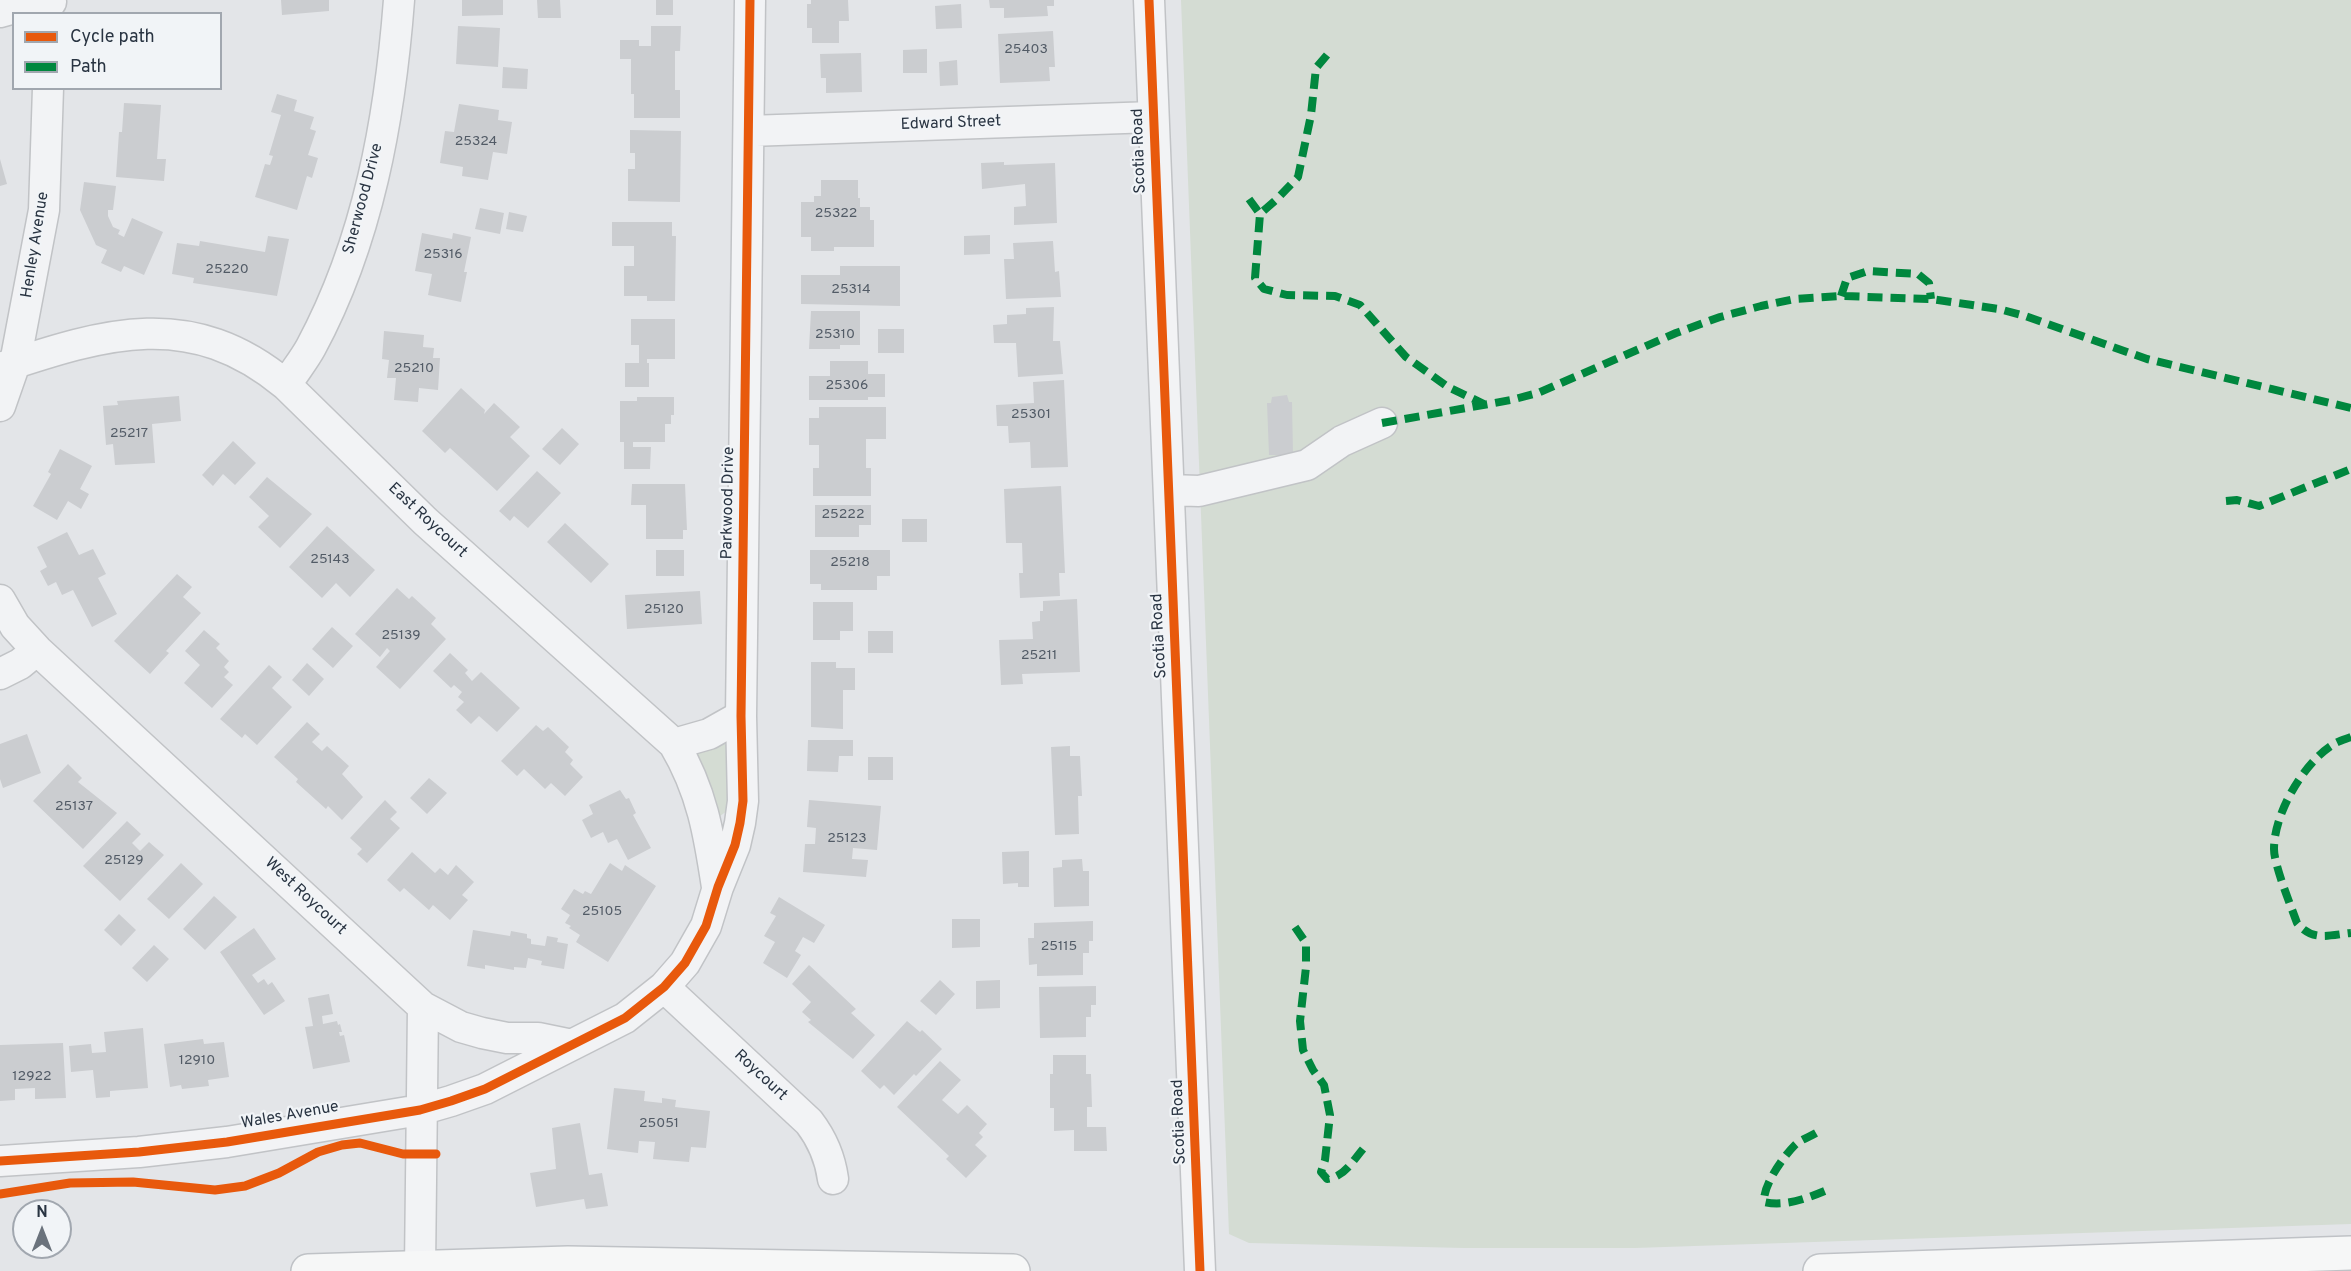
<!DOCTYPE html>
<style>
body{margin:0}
#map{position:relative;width:2351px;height:1271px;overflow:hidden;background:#e3e5e8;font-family:Overpass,sans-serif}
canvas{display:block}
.legend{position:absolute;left:12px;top:12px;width:210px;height:78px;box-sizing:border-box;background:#f1f4f7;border:2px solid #a1a7af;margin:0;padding:8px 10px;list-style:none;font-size:18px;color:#293442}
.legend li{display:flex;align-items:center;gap:12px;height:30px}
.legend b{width:30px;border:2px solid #a1a7af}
.north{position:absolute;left:12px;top:1199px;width:60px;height:60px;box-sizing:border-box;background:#f1f4f7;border:2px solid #a1a7af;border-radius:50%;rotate:0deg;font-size:16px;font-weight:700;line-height:24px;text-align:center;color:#293442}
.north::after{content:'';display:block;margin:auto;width:21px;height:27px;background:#6a727c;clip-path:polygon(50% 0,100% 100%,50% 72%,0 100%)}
</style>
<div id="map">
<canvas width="2351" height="1271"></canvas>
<ul class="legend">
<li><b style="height:8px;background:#e8590c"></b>Cycle path</li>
<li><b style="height:8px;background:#00873e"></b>Path</li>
</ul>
<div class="north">N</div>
</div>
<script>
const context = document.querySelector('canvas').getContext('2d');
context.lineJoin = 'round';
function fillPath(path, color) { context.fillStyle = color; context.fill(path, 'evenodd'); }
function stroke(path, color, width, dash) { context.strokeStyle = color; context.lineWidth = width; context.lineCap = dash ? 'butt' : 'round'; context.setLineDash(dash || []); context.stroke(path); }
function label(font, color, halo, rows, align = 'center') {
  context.font = font + ' Overpass,sans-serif'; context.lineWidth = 4.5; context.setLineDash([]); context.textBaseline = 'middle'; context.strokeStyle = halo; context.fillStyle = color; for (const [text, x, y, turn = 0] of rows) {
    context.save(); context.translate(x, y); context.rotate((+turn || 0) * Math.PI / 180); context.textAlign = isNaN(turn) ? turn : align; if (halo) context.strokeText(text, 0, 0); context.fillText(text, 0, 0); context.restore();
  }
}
fillPath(new Path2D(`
 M1181,0H2351V1224L1635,1248H1464L1249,1243L1229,1234Z
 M723,741L727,747V811L720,816L718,814L694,759L696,749Z`), '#d4dcd3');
fillPath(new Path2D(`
 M281,0H329V11L282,15Z
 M462,0H503V15L462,16Z
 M537,0H560L561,18H538Z
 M656,0H673V15H656Z
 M811,0H848L849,21H839V43H812V28H807V4H811Z
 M989,0H1054V6H1047L1048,16L1004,18V8H990Z
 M961,4L962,28L936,29L935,6Z
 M458,26L500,28L498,67L456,64Z
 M651,26H681L680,51H675V90H680V118H634V94H631V59H620V40H639V46H651Z
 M1053,31L1055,67H1049L1050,81L1000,83L998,34Z
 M927,49V73H903V50Z
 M861,53L862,92L826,93V78H821L820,54Z
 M957,60L958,85L940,86L939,62Z
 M503,67L528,69L527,89L502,88Z
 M277,94L297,100L294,111L314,117L310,129L316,131L308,155L318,158L312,178L307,176L297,210L255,197L265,164L270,165L273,156L269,155L281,115L271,112Z
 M124,103L161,105L157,159H166L164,181L116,177L119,132H122Z
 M459,104L499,110L498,120L512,122L507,154L493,152L488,180L462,176L463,167L440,163L445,131L454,132Z
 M630,130L681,131L680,202L628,201V169H635V153H630Z
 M0,159L7,184L0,186Z
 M1004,162V165L1055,163L1057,223L1014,225V207L1026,206L1025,184L982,189L981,163Z
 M821,180H858V198H860V207H870V220H874V247H834V251H811V237H801V202H814V196H821Z
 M84,182L116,186L113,210H108V216L113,227L120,230L118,234L124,237L132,218L163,232L144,275L124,266L121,272L101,263L107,250L96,245L80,210Z
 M480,208L504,213L500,234L475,229Z
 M509,212L527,216L523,232L506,229Z
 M612,222H672V236H676L675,301H647V296H624V266H634V246H612Z
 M422,233L452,239L453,233L471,237L464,272H467L461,302L428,295L432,274L415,271Z
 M990,235V254L964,255V236Z
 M268,236L289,239L277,296L193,283L194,278L172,274L177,243L199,246L200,241L265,252Z
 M1053,241L1055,272L1059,271L1061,297L1006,299L1004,259H1014L1013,243Z
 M840,266H900V306L801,304V275H840Z
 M1054,307L1053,341H1060L1063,374L1018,377L1016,343H994L993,325L1007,324V315L1026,314V308Z
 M811,311H860V345H840V349H809Z
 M631,319H675V359H647V363H649V387H625V363H639V345H631Z
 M878,329H904V353H878Z
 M384,331L424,335L423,347L434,348L433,358H440L438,390L419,388L418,402L394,400L396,378H387L389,360L382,359Z
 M830,361H868V374H885V397H868V400H809V376H830Z
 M1064,380L1068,467L1031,468L1030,442L1009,443L1008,426H997L996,405L1034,403L1033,382Z
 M461,388L485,410L484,414L494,403L520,427L510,437L530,456L497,491L450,448L445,453L422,431Z
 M1287,395L1289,402H1292L1293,455H1269L1267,403H1271L1272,397Z
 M179,396L181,421L152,424L155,463L115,465L113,444L106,445L103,406L118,405L117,401Z
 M637,397H674V415H671V424H665V442H633V447H651L650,469H624V442H620V401H637Z
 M819,407H886V439H866V468H871V496H813V468H819V445H809V418H819Z
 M562,428L579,444L560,465L542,449Z
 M233,441L256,463L235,485L223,474L213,486L202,475Z
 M60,449L92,466L80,489L89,494L81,509L68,501L57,520L33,506L51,474L48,472Z
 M537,471L561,493L528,528L514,516L510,521L499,511Z
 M267,477L312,514L280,548L258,527L269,516L249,497Z
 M632,484H685L687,530H683V539H646V505H631Z
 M1061,486L1065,573H1059L1060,596L1020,598L1019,573H1023L1022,543H1006L1004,489Z
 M815,505H871V525H859V537H815Z
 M902,519H927V542H902Z
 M565,523L609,564L591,583L547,542Z
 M327,526L375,570L350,597L336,583L322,598L289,567Z
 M67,532L79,555L93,549L106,574L98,578L117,614L92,627L73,590L62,595L56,582L48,586L40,571L47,567L37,547Z
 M656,550H684V576H656Z
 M810,550H890V576H877V590H821V584H810Z
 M177,574L192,587L183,597L201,613L166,651L169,653L150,674L114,641Z
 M397,588L409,599L412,596L436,618L431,624L446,639L400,689L376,667L390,651L387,648L380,657L355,634Z
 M700,591L702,624L627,629L625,595Z
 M1077,599L1080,672L1022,674L1023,684L1001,685L999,640L1033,639L1032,622L1040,621V611H1043V601Z
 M813,602H853V631H840V640H813Z
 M332,627L353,646L333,668L312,649Z
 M204,630L220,644L216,648L229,661L224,667L229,672L224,677L233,685L212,708L184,683L200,665L185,651Z
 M868,631H893V653H868Z
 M450,653L468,670L465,673L472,681L481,672L520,708L497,732L479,716L471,724L456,710L464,702L458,697L462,692L454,685L451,688L433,671Z
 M811,662H836V668H855V690H843V729L811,727Z
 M307,663L324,679L309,696L292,680Z
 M269,665L282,677L272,688L292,707L257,745L245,734L242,738L220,719Z
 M307,722L320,734L312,742L322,751L327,746L349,766L342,774L363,797L342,820L328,806L326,809L296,782L298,779L274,757Z
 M536,725L543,731L548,727L569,747L565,752L573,760L570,764L583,777L565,796L551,783L545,789L524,769L517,776L501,761Z
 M27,734L41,773L3,788L0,779V744Z
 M808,740H853V756H839L838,772L807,771Z
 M1070,746V756H1080L1082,796H1078L1079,834L1055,835L1051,747Z
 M868,757H893V780H868Z
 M68,764L82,778L78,782L117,813L83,849L33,801Z
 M429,778L447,793L427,814L410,798Z
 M620,790L626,799L629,798L636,813L633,815L651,848L628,860L617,839L608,843L603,832L591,838L582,820L593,814L589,805Z
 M385,800L397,812L390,819L400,828L367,863L357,854L362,849L350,838Z
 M809,800L881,806L877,850L853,848L852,859L868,860L866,877L803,872L805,844H815L816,828L807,827Z
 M127,821L141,834L132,843L140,851L149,842L164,855L120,901L83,866Z
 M1029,851V887H1018V883L1003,884L1002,852Z
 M412,852L435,873L440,868L448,875L456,865L474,882L462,895L468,900L450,920L433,905L429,910L404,888L400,892L387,880Z
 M1082,859L1083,871H1089V906L1054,907L1053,868L1062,867V860Z
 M181,863L203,884L169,919L147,899Z
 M610,863L622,871L625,865L656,886L608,962L576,942L580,935L569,928L571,926L565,923L570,915L561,909L574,889L583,894L585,891L591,894Z
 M214,896L237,917L205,950L183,929Z
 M779,897L825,925L814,943L803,937L795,951L801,955L787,978L763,963L775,942L764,936L776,916L770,913Z
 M119,914L136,930L121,946L104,930Z
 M952,919H980V947L952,948Z
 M1093,921V941H1089V953H1083V975L1037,976V964L1029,965L1028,938H1034V923Z
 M254,928L276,959L252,975L258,983L264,979L268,985L272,982L285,1001L264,1015L220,952Z
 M473,930L510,936L511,931L527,934V938L531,939V944L545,946L547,936L558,938L557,942L568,944L564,969L541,965L542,961L528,958L526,968L514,967V970L485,965V969L467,966Z
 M154,945L169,959L147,982L132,968Z
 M809,965L856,1009L851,1013L875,1035L853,1059L808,1022L811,1020L802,1012L811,1002L792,984Z
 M940,980L955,994L936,1015L920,1001Z
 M1000,980V1008L976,1009V981Z
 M1096,986V1005H1091V1017H1086V1037L1040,1038L1039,987Z
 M329,994L333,1014L322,1016L323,1024L337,1021L338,1025L340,1024L342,1032H339L340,1036L344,1035L350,1062L313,1069L305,1027L313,1026L308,998Z
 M907,1021L920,1032L922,1030L942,1049L916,1076L914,1074L894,1095L884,1085L880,1089L861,1071Z
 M143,1028L148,1088L110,1091V1097L96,1098L93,1070L71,1072L69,1046L91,1044L92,1053L106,1052L104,1032Z
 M203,1039L204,1044L224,1042L229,1077L208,1080L209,1086L182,1089L181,1085L170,1087L164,1044Z
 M63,1043L66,1098L35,1099V1088L15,1089V1100L0,1101V1045Z
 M1053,1055H1086V1074H1091L1092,1107H1087V1127H1106L1107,1151H1074V1130L1054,1131V1108H1050V1074H1053Z
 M940,1061L961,1080L942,1100L958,1114L967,1105L987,1124L979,1133L983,1137L975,1145L987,1156L966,1178L946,1159L949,1156L897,1107Z
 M614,1088L645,1091L644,1101L662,1103V1098L676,1100L675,1107L710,1111L706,1148L691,1147L689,1162L653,1159L655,1142L639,1141L638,1153L607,1149Z
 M580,1123L589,1175L602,1173L608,1206L586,1209L584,1199L536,1207L530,1173L556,1169L552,1128Z`), '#cbcdd0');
const minor = new Path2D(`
 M1149,0L1200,1271
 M0,12L25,5L51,2
 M749,131L1153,117
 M0,368C106,333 191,306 286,385L425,521L674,744C702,791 709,834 717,887
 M286,385C294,372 304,360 311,347C368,241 390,119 399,0
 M0,406L15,363L44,210L48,88
 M1169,490L1199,491L1307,465L1342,441L1382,423
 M0,600L15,626L37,650L423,1007L461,1027L482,1033L507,1038H538L572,1045
 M0,674L20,664L37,650
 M674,744L709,734L741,716
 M664,987L809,1122C822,1139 830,1157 833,1179
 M0,1161L139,1152L227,1142L420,1110L451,1101L485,1089L625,1018L664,987L685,963L706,926L718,887L735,845L740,823L743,801L741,716L750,0
 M420,1268L423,1007`);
const major = new Path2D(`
 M308,1271L568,1263L1013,1271
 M1820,1271L2351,1253`);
stroke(minor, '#c1c3c6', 33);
stroke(major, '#bfc2c6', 36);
stroke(minor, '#f2f3f5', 30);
stroke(major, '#f6f7f7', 33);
stroke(new Path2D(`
 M1327,55L1316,68L1311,115L1298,177L1278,198L1260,214L1255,278L1264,289L1287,295L1335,296L1360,305L1406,357L1448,387L1484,404
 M1249,199L1260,214
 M1841,296L1847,278L1868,271L1918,274L1929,283L1931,299
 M1382,423L1511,400L1538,393L1676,333L1720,317L1761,306L1795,299L1841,296L1931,299L1999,309L2025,316L2147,359L2351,408
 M2226,501L2237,500L2259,506L2351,469
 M2351,737C2346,739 2339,741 2334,744C2304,762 2274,813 2274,849C2274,865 2291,906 2297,923C2313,942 2329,935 2351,933
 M1295,927L1306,943V967L1300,1021L1303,1050L1313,1070L1324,1085L1330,1115L1325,1160L1321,1172L1327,1179C1344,1177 1352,1162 1363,1149
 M1816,1133C1809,1137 1800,1140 1795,1145C1783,1157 1763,1185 1764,1202C1785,1207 1808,1198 1827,1190`), '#00873e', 8, [15, 8]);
stroke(new Path2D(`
 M1149,0L1200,1271
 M0,1161L139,1152L227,1142L420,1110L451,1101L485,1089L625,1018L664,987L685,963L706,926L718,887L735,845L740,823L743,801L741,716L750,0
 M0,1194L70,1183L133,1182L215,1190L245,1186L279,1173L318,1152L342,1145L360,1143L403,1154H436`), '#e8590c', 9);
label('14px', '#525b66', null, [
 ["25403",1026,50],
 ["25324",476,142],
 ["25322",836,214],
 ["25316",443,255],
 ["25220",227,270],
 ["25314",851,290],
 ["25310",835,335],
 ["25210",414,369],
 ["25306",847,386],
 ["25301",1031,415],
 ["25217",129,434],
 ["25222",843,515],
 ["25143",330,560],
 ["25218",850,563],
 ["25120",664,610],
 ["25139",401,636],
 ["25211",1039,656],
 ["25137",74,807],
 ["25123",847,839],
 ["25129",124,861],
 ["25105",602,912],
 ["25115",1059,947],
 ["12910",197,1061],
 ["12922",32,1077],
 ["25051",659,1124]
]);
label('16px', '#293442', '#f1f4f7', [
 ["Edward Street",951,124,-2],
 ["Scotia Road",1140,151,-92],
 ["Sherwood Drive",364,199,-75],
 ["Henley Avenue",36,245,-81],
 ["Parkwood Drive",729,503,-89],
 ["East Roycourt",427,521,43],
 ["Scotia Road",1160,636,-93],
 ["West Roycourt",305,897,43],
 ["Roycourt",760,1076,43],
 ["Wales Avenue",290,1116,-10],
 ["Scotia Road",1180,1122,-92]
]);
</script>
